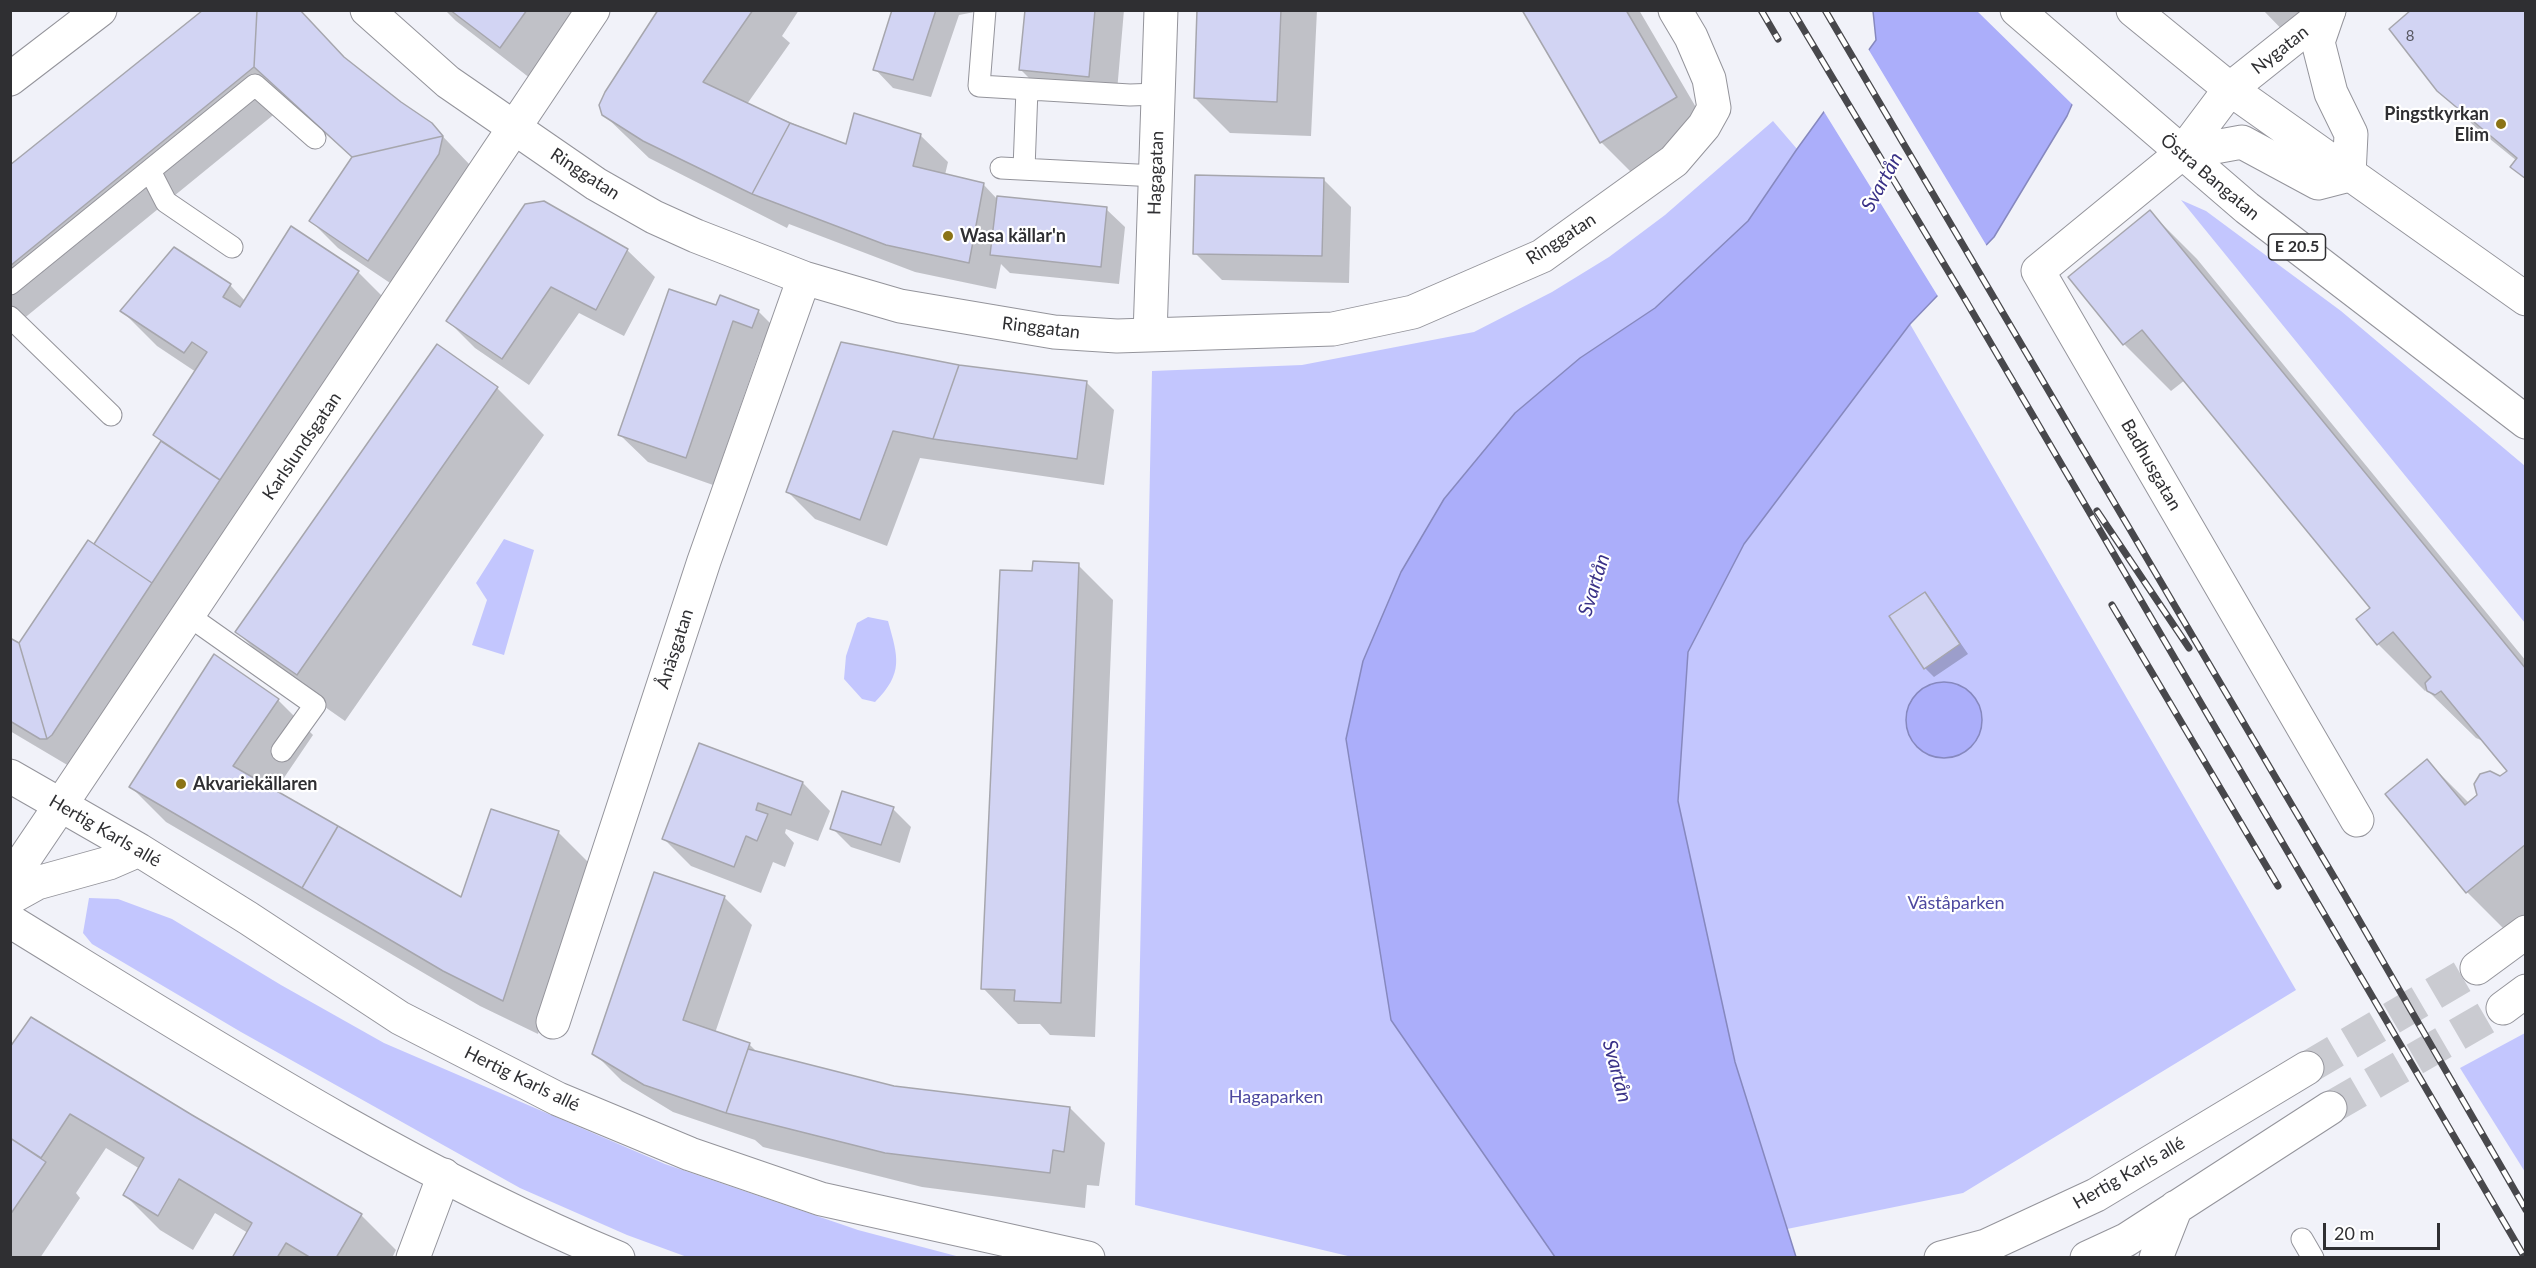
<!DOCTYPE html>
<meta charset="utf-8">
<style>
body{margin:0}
#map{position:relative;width:2536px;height:1268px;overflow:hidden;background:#f1f2f9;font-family:Lato,sans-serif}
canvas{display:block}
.frame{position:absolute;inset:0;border:12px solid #2f2f32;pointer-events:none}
.scale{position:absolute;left:2323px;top:1223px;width:117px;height:27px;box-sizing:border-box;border:3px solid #2f2f32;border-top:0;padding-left:8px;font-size:18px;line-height:21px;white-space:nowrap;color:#2f2f32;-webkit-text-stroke:4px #fff;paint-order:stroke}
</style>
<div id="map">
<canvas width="2536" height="1268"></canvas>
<div class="frame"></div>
<div class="scale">20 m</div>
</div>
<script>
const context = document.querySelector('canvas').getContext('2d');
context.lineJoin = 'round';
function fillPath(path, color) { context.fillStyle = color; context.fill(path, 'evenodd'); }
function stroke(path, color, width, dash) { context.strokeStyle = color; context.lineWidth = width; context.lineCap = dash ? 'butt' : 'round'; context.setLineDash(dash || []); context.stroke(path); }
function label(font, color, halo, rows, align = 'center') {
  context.font = font + ' Lato,sans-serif'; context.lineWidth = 4.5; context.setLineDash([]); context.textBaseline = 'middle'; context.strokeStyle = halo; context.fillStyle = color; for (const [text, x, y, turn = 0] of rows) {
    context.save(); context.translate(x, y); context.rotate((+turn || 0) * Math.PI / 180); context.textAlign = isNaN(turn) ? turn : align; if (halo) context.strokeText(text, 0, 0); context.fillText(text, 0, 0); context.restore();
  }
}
fillPath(new Path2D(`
 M1773,121L1797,149L1748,221L1655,308L1580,358L1515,413L1444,499L1391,1020L1555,1257H1352L1135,1205L1152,371L1302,365L1474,332L1552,292L1609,257L1665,215Z
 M2181,200L2206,211L2341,311L2525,466V623Z
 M1910,324L2296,990L1963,1193L1787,1229L1735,1062L1678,801L1688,652L1744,544Z
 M504,539L534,550L504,655L472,645L487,600L476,583Z
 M868,617L888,621C898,657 904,673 875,702L862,699L844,679L846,656L857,623Z
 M89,898L118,899L172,919L281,985L384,1043L665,1164L858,1230L960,1257H687L627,1235L520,1188L241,1032L92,944L83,933Z
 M2525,1033V1172L2460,1068Z`), '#c3c6fe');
const water = new Path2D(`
 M1873,11H2113L2067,116L1994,237L1910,324L1744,544L1688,652L1678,801L1735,1062L1796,1257H1555L1391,1020L1346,739L1363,661L1401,572L1444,499L1515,413L1580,358L1655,308L1748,221L1797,149L1876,40Z
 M1906 720a38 38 0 1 1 76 0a38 38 0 1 1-76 0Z`);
fillPath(water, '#abaefa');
stroke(water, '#8688be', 1.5);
fillPath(new Path2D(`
 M2116,10L2074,106L1977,11Z
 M1867,47L1988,248L1939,298L1823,110Z`), '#f1f2f9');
fillPath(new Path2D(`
 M205,10L350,63L400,104L431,124L470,165L396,287L338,248L311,221L353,158L288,100V103L22,320L10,308V167Z
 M445,10H586L535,82L456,21Z
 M660,10H799L782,36L790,43L747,104L847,146L920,135L948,162L945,175L983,184L998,200L1106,209L1125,227L1119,284L1010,273L1001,264L996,289L915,272L789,224L787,228L649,158L603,114Z
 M893,10H985L959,15L931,97L893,88L875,69Z
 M1026,10H1124L1116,103L1048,97L1021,70Z
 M1199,10H1317L1311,136L1230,133L1195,98Z
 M1524,10H1639L1711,133L1636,177L1601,142Z
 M2263,10H2336L2295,43Z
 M2526,10V180L2512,167L2517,161L2474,126L2439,90Z
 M1323,179L1351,207L1349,283L1222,280L1195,253Z
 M2150,212L2197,259L2526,661V929L2514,939L2467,892L2427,761L2469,803L2509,771L2483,741L2476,738L2427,690L2425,691L2378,644L2372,609L2185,380L2171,391L2124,344L2070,278Z
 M627,250L655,277L624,336L579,313L529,385L475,348L448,321Z
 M358,272L393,307L69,766L10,731V640L20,645L94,546L162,442L155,435L196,372L157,346L122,311L230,285L245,301Z
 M717,307L758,311L786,339L779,354L761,347L713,485L648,462L620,435Z
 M437,346L497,388L544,435L345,721L285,679L237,632Z
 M959,367L1086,382L1114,410L1104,485L920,458L887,546L815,519L788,492Z
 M1078,565L1113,600L1095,1037L1050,1035L1040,1024H1018L983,988L1033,573Z
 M1924,594L1933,603L1968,654L1934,677L1925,668Z
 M278,700L313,735L275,791L462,899L558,832L593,867L538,1034L480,1006L166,822L131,787Z
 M700,745L803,783L830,811L818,841L786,829L785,833L794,843L785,867L773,862L761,893L691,866L664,839Z
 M893,809L911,827L900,863L851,847L832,828Z
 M724,897L752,925L715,1033L749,1044L758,1053L893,1087L1070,1108L1105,1143L1099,1186L1087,1185L1085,1208L922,1187L763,1147L755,1140L673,1112L622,1081L594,1053Z
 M10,1050L191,1116L361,1215L396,1250L392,1258H233L248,1233L215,1213L193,1250L160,1230L125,1195L140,1169L106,1148L76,1193L80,1198L40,1258H10Z`), '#0003');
const building = new Path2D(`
 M203,10H257L254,67L10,266V165Z
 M257,10H300L344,57L401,102L432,123L443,136L352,157L254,67Z
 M450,10H527L500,48Z
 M658,10H753L703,82L790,123L752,194L643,141L602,115L599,105L605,92Z
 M892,10H936L913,80L873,70Z
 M1025,10H1095L1089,77L1019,70Z
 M1197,10H1281L1277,102L1194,98Z
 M1522,10H1626L1677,97L1600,143Z
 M2411,10H2526V179L2510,167L2517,158L2437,91L2389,29Z
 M854,113L921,134L913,166L984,183L969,263L886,245L752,194L790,123L846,144Z
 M443,136L439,154L368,261L309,221L352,157Z
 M1195,175L1324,178L1322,256L1193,254Z
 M997,196L1107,207L1101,267L990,255Z
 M544,201L628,249L596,310L551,287L502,359L446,321L525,204Z
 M2150,210L2526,669V844L2466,893L2385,794L2427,759L2465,805L2477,795L2474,784L2480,774L2490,771L2500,776L2507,771L2441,691L2435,695L2427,691L2425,683L2431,677L2393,632L2377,645L2356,619L2370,608L2142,330L2123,345L2068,277Z
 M291,226L359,271L220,480L153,435L207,352L192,342L184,353L120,311L174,247L231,284L223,297L240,307Z
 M669,289L716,305L720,295L759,310L752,328L733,321L686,458L618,435Z
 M841,342L959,365L933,439L893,431L860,520L786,492Z
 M437,344L498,387L297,675L235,632Z
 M959,365L1087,381L1077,459L933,439Z
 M161,441L220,480L152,583L94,544Z
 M88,540L152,583L52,735L47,739L19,643Z
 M1033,561L1079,563L1061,1003L1014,1001L1015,990L981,989L1000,570L1032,571Z
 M1925,592L1960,644L1924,669L1889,616Z
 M10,638L19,643L47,739H40L10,721Z
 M214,654L279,699L233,766L338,826L302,888L129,787Z
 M699,743L803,782L791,815L758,803L756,810L768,814L757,841L746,836L734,867L662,839Z
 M842,791L894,807L881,845L830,829Z
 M491,809L559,831L503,1001L443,971L302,888L338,826L461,897Z
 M654,872L725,896L683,1020L750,1043L726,1113L644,1085L592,1054Z
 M31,1017L192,1115L362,1214L336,1258H311L286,1243L277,1258H232L252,1223L179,1179L158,1216L123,1195L144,1158L70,1114L41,1158L10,1138V1047Z
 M748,1049L894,1086L1070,1107L1064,1152L1053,1150L1050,1173L885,1153L726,1113Z
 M10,1138L46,1162L10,1215Z`);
fillPath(building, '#d2d4f3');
stroke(building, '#a6a6ad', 1.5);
stroke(new Path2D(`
 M2307,1068L2477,968
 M2330,1108L2503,1008`), '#cacbd1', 33, [33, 16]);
const lane = new Path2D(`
 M985,10L979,86L1130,95L1158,94
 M1001,168L1156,176
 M1024,169L1027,89
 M150,171L166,202L232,247
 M10,284L255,85L315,138
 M10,317L111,415
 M189,616L315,705L282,751
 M2302,1239L2313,1258`);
const street = new Path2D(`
 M367,10L448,82L596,184L654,217L696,236L804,278L900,306L1054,332L1117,336L1333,329L1413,312L1542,256L1674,161L1704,126L1714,108L1709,79L1691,37L1675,10
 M10,79L100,10
 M2230,89L2329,10
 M2182,153L2038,271L2357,820
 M1150,335L1161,10
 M60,806L593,10
 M553,1022L704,561L804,278
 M413,1258L444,1175`);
const secondary = new Path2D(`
 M10,776L139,850L248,918L400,1018L558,1099L690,1154L821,1199L1088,1258
 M10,880L60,806
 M10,898L37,883L109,863L139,850
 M10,921C207,1042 404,1169 618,1258
 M2477,968L2526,932
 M2503,1008L2526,991
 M1941,1258L1986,1246L2096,1195L2307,1068
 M2087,1258L2126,1240L2330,1108
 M2156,1258L2176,1207`);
const primary = new Path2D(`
 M2017,10L2247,208L2526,422
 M2133,10L2230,89L2526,299
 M2329,10L2318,42L2331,93L2351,134L2349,175
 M2182,153L2242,142L2318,183L2349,175
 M2182,153L2230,89`);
stroke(lane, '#94949b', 23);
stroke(street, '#94949b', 35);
stroke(secondary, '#94949b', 35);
stroke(primary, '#94949b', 35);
stroke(lane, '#fff', 21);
stroke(street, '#fff', 33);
stroke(secondary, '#fff', 33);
stroke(primary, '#fff', 33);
const rail = new Path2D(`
 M1761,10L1778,39
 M1792,10L1966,301L2525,1258
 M1825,10L2344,894L2526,1210
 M2097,511L2189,648
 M2112,605L2278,886`);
stroke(rail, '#48484c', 7);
stroke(rail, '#fff', 4.5, [14]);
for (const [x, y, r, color] of [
 [2501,124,6,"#8b7316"],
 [948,236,6,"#8b7316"],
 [181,784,6,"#8b7316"]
]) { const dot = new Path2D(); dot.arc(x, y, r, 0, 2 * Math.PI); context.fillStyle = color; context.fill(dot); stroke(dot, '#fff', 2); }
label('15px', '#585862', null, [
 ["8",2410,36]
]);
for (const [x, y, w] of [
 [2297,247,57]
]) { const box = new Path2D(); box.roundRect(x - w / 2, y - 13, w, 26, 4.5); context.fillStyle = '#fff'; context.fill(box); stroke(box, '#2f2f32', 1.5); }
label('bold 16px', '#2f2f32', null, [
 ["E 20.5",2297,247]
]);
label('18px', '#2f2f32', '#fff', [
 ["Nygatan",2280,50,-38],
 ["Hagagatan",1156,173,-88],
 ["Ringgatan",585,174,33],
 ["Östra Bangatan",2210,177,40],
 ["Ringgatan",1561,239,-33],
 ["Ringgatan",1041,328,7],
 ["Karlslundsgatan",302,446,-56],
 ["Badhusgatan",2151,465,60],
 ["Ånäsgatan",675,649,-72],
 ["Hertig Karls allé",105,831,30],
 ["Hertig Karls allé",522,1079,26],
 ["Hertig Karls allé",2129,1173,-30]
]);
label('bold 18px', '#2f2f32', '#fff', [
 ["Pingstkyrkan",2489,114,"right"],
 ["Elim",2489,135,"right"],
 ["Wasa källar'n",960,236],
 ["Akvariekällaren",193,784]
], 'left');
label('18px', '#4d48a0', '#fff', [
 ["Väståparken",1956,903],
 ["Hagaparken",1276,1097]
]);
label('italic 20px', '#393187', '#fff', [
 ["Svartån",1882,182,-61],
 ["Svartån",1594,585,-73],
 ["Svartån",1617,1071,75]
]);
</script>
